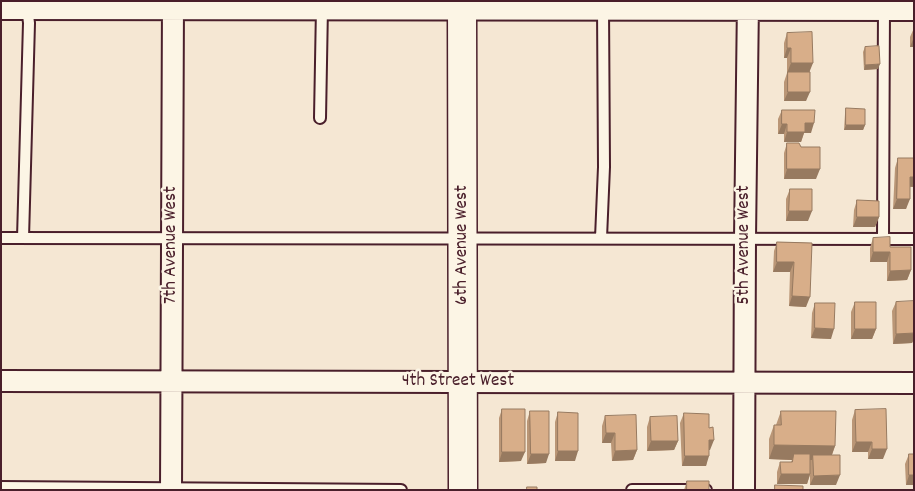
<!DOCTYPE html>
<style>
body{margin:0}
#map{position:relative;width:915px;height:491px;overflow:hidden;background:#f5e7d3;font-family:Dekko,sans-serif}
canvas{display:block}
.frame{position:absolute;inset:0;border:2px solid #4a1f2b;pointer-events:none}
</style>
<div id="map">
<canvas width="915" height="491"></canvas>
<div class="frame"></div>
</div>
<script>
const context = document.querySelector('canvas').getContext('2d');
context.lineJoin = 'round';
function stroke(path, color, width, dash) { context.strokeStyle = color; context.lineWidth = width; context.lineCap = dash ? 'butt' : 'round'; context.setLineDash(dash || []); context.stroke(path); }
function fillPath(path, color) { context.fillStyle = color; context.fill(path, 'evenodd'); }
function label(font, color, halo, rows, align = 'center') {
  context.font = font + ' Dekko,sans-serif'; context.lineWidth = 5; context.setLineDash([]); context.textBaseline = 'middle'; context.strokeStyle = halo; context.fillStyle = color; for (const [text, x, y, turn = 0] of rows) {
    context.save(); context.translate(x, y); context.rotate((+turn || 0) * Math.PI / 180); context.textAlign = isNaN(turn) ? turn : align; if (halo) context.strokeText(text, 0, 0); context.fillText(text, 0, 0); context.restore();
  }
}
const lane = new Path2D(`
 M320,118L322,7
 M1,238L914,239
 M23,238L29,23L27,7
 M601,238L604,167L603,7
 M883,239L884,7
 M1,487L401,490
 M632,490H706`);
const street = new Path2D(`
 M1,9L914,10
 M1,381L914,383
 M171,490L173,1
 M744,490L745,238L748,1`);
const secondary = new Path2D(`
 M462,1L463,490`);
stroke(lane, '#4a1f2b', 14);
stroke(street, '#4a1f2b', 24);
stroke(secondary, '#4a1f2b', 31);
stroke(lane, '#fcf5e5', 10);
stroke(street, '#fcf5e5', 20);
stroke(secondary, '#fcf5e5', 28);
fillPath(new Path2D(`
 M914,28V47H910V37Z
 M787,33L810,72L806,101H784V82L787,73V58H784V43Z
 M865,47L878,69L864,70L863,52Z
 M846,108L865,125L863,130H844L845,114Z
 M782,110L811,133H804L801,142H784V134H778V119Z
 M787,143L816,179H784V153Z
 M898,158H914V187H910L906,209H893L895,168Z
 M790,189L808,221H786V199Z
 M857,200L879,217L875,227H853L854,210Z
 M873,238L890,247L911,270L907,280L887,281V262H870V248Z
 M777,242L812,243L806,307L789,306L790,272H773L774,251Z
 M855,302L876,329L872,339H851V312Z
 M896,302L914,339L912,343L893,344L892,311Z
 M815,303L831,339L811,338L812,313Z
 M502,409L521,461L499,462V418Z
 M855,410L883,459H868V452H852V420Z
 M530,411L546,463L527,464V421Z
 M781,411L835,446L832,455L836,485H810V475L807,484H777V472L780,462H791L792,460L769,459V439L774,425H776Z
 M558,412L575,461H555V422Z
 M684,413L709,428L710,450H709L706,466H682L680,423Z
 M605,416L637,450L633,460L612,461L611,443H602V426Z
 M650,417L678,441L674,450L647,451V427Z
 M909,454H914V485H906L905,464Z
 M687,481L709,490H684Z`), '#ba9676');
fillPath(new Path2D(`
 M914,37V47H910Z
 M787,48H791L787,58H784Z
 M791,63H813L809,73H787Z
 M880,64L878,69L864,70L865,65Z
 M788,92H810L806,101H784Z
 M805,123H814L811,133H804L801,142H784L787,132Z
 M782,124H787L784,134H778Z
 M846,125H865L863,130H844Z
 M787,169H820L816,179H784Z
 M910,177H914V187L907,186Z
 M897,199H910L906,209H893Z
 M789,211H812L808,221H786Z
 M857,217H879L875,227H853Z
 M873,252H890L887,262H870Z
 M777,262H794L790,272H773Z
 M911,270L907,280L887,281L890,271Z
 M792,296L810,297L806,307L789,306Z
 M815,328L834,329L831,339L811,338Z
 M855,329H876L872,339H851Z
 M914,333V339L912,343L893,344L896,334Z
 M606,433H615L611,443H602Z
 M709,440H714L710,450H706Z
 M651,441H678L674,450L647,451Z
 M856,442H872L868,452H852Z
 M774,445L835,446L830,460L813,455L812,460H792L794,454L792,460L769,459Z
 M872,449H887L883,459H868Z
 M637,450L633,460L612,461L615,451Z
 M558,451H578L575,461H555Z
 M502,452H525L521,461L499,462Z
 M531,454H549L546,463L527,464Z
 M685,456H709L706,466H682Z
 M781,474H810L807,484H777Z
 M840,475L836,485H810L814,476Z
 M909,475H914V485H906Z`), '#977a60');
const building = new Path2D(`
 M812,32L813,63H791V48H787V33Z
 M879,46L880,64L865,65V47Z
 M788,72H810V92H788Z
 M846,108L865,109V125H846Z
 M782,110H815L814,123H805V132H787V124H782Z
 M787,143H799L801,147H820V169H787Z
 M898,158H914V177H910V199H897Z
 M790,189H812V211H789Z
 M857,200L879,201V217H857Z
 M890,237V247H911V270L890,271V252H873V238Z
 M777,242L812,243L810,297L792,296L794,262H777Z
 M914,301V333L896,334V302Z
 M855,302H876V329H855Z
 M815,303H835L834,329L815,328Z
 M502,409H525V452H502Z
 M886,409L887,449H872V442H856L855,410Z
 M530,411H549V454H531Z
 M781,411H836L835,446L774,445V425H781Z
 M558,412L578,413V451H558Z
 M684,413L709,414V428L713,427L714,440H709V456H685Z
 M636,415L637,450L615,451V433H606L605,416Z
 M677,416L678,441H651L650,417Z
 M794,454H810V474H781L780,462H792Z
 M909,454H914V475H909Z
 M813,455H840V475L814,476Z
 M687,481H709V490H687Z
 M775,485L803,486V490H775Z
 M527,487H537V490H527Z`);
fillPath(building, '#d8ae89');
stroke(building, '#977a60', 1);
label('19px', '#4a1f2b', '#fcf5e5', [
 ["7th Avenue West",172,245,-90],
 ["6th Avenue West",463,245,-90],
 ["5th Avenue West",745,245,-90],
 ["4th Street West",458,382]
]);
</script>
